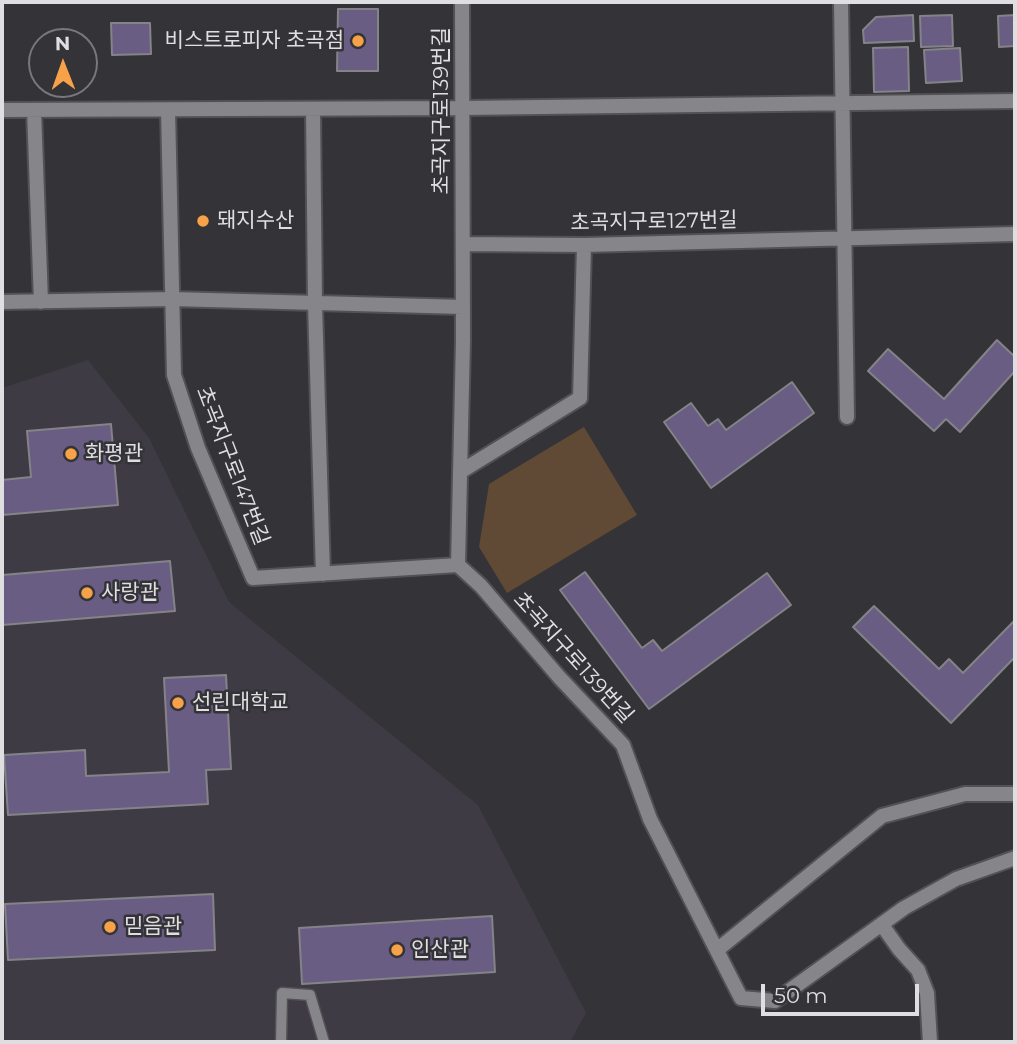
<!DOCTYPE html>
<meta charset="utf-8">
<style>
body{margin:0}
#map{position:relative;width:1017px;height:1044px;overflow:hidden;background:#343337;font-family:Montserrat,sans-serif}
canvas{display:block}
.frame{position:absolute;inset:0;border:4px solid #dfdee1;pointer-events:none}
.north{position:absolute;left:28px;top:28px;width:70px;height:70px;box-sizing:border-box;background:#343337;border:2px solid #78777b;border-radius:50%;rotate:359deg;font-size:19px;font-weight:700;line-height:28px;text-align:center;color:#dfdee1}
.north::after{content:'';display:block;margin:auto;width:24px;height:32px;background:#f7a149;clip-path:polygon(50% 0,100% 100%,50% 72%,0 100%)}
.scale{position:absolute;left:761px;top:984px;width:158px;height:32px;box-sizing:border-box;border:4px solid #dfdee1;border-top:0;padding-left:9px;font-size:21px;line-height:24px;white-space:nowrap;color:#dfdee1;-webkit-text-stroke:5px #343337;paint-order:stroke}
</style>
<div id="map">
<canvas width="1017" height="1044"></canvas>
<div class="frame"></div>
<div class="north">N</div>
<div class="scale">50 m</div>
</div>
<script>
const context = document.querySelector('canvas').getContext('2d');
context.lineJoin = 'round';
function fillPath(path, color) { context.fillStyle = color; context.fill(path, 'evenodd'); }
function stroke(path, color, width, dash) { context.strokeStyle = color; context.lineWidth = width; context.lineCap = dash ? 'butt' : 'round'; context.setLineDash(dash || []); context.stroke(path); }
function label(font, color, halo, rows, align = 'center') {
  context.font = font + ' Montserrat,"Noto Sans KR",sans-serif'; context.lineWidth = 5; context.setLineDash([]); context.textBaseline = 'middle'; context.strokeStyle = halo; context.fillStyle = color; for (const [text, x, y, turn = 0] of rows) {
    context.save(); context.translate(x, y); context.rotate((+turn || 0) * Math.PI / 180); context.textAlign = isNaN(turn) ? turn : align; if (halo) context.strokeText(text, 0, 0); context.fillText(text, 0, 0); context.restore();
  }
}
fillPath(new Path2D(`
 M88,360L149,438L229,602L478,805L586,1013L570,1042H2V388Z`), '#3e3b45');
fillPath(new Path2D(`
 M584,427L637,515L507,593L479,547L489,484Z`), '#604935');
const building = new Path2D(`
 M338,9H378V71H337Z
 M913,15L914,41L864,43L863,30L876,17Z
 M952,15L953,46L921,47L920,16Z
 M1015,15V46L999,47L998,16Z
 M111,23H150L151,54L112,55Z
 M908,47L909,91L874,92L873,48Z
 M960,48L962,81L926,83L924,50Z
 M997,340L1015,357V371L960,432L946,419L934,431L868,371L888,349L944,399Z
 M792,382L814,413L711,488L664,422L691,403L708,426L718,419L726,430Z
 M111,424L118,505L2,515V480L31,477L27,431Z
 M170,561L175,611L2,625V575Z
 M585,572L642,648L653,640L662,651L767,573L791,605L649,709L560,590Z
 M874,606L939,669L949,659L963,673L1015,620V657L951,723L853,627Z
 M226,675L231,769L206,770L208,804L8,815L4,755L85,750L86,776L169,772L164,678Z
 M213,894L215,950L8,960L5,904Z
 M492,916L495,972L302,984L299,928Z`);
fillPath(building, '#6a5d84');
stroke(building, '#848387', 2);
const lane = new Path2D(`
 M281,1042L282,993L310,995L324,1042`);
const street = new Path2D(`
 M462,2L463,340L458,565L481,586L559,677L623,745L650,819L741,998L775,1001L904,908L956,879L1015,858
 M841,2L847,417
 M313,109L315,304L323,574
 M2,110L463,108L1015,101
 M34,110L41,302
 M168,110L174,375L198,448L253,578L458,565
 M464,244L584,245L1015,234
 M2,302L172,299L463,307
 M460,472L580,398L584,245
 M882,925L899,949L918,970L927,993L930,1042
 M717,950L882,816L965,794H1015`);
stroke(lane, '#535155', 13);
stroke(street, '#535155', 18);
stroke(lane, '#868589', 10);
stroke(street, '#868589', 14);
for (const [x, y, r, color] of [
 [358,41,7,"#f7a149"],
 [203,221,7,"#f7a149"],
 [71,454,7,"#f7a149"],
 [87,593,7,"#f7a149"],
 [178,703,7,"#f7a149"],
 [110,927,7,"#f7a149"],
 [397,950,7,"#f7a149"]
]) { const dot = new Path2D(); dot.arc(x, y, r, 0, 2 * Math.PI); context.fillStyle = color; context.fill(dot); stroke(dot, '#343337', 2.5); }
label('21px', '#dfdee1', '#343337', [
 ["비스트로피자 초곡점",344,41,"right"],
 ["돼지수산",217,221],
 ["화평관",85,454],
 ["사랑관",101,593],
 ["선린대학교",192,703],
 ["믿음관",124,927],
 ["인산관",411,950]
], 'left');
label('21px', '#dfdee1', '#343337', [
 ["초곡지구로139번길",442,111,-90],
 ["초곡지구로127번길",654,222,-1],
 ["초곡지구로147번길",232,466,69],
 ["초곡지구로139번길",573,658,48]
]);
</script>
